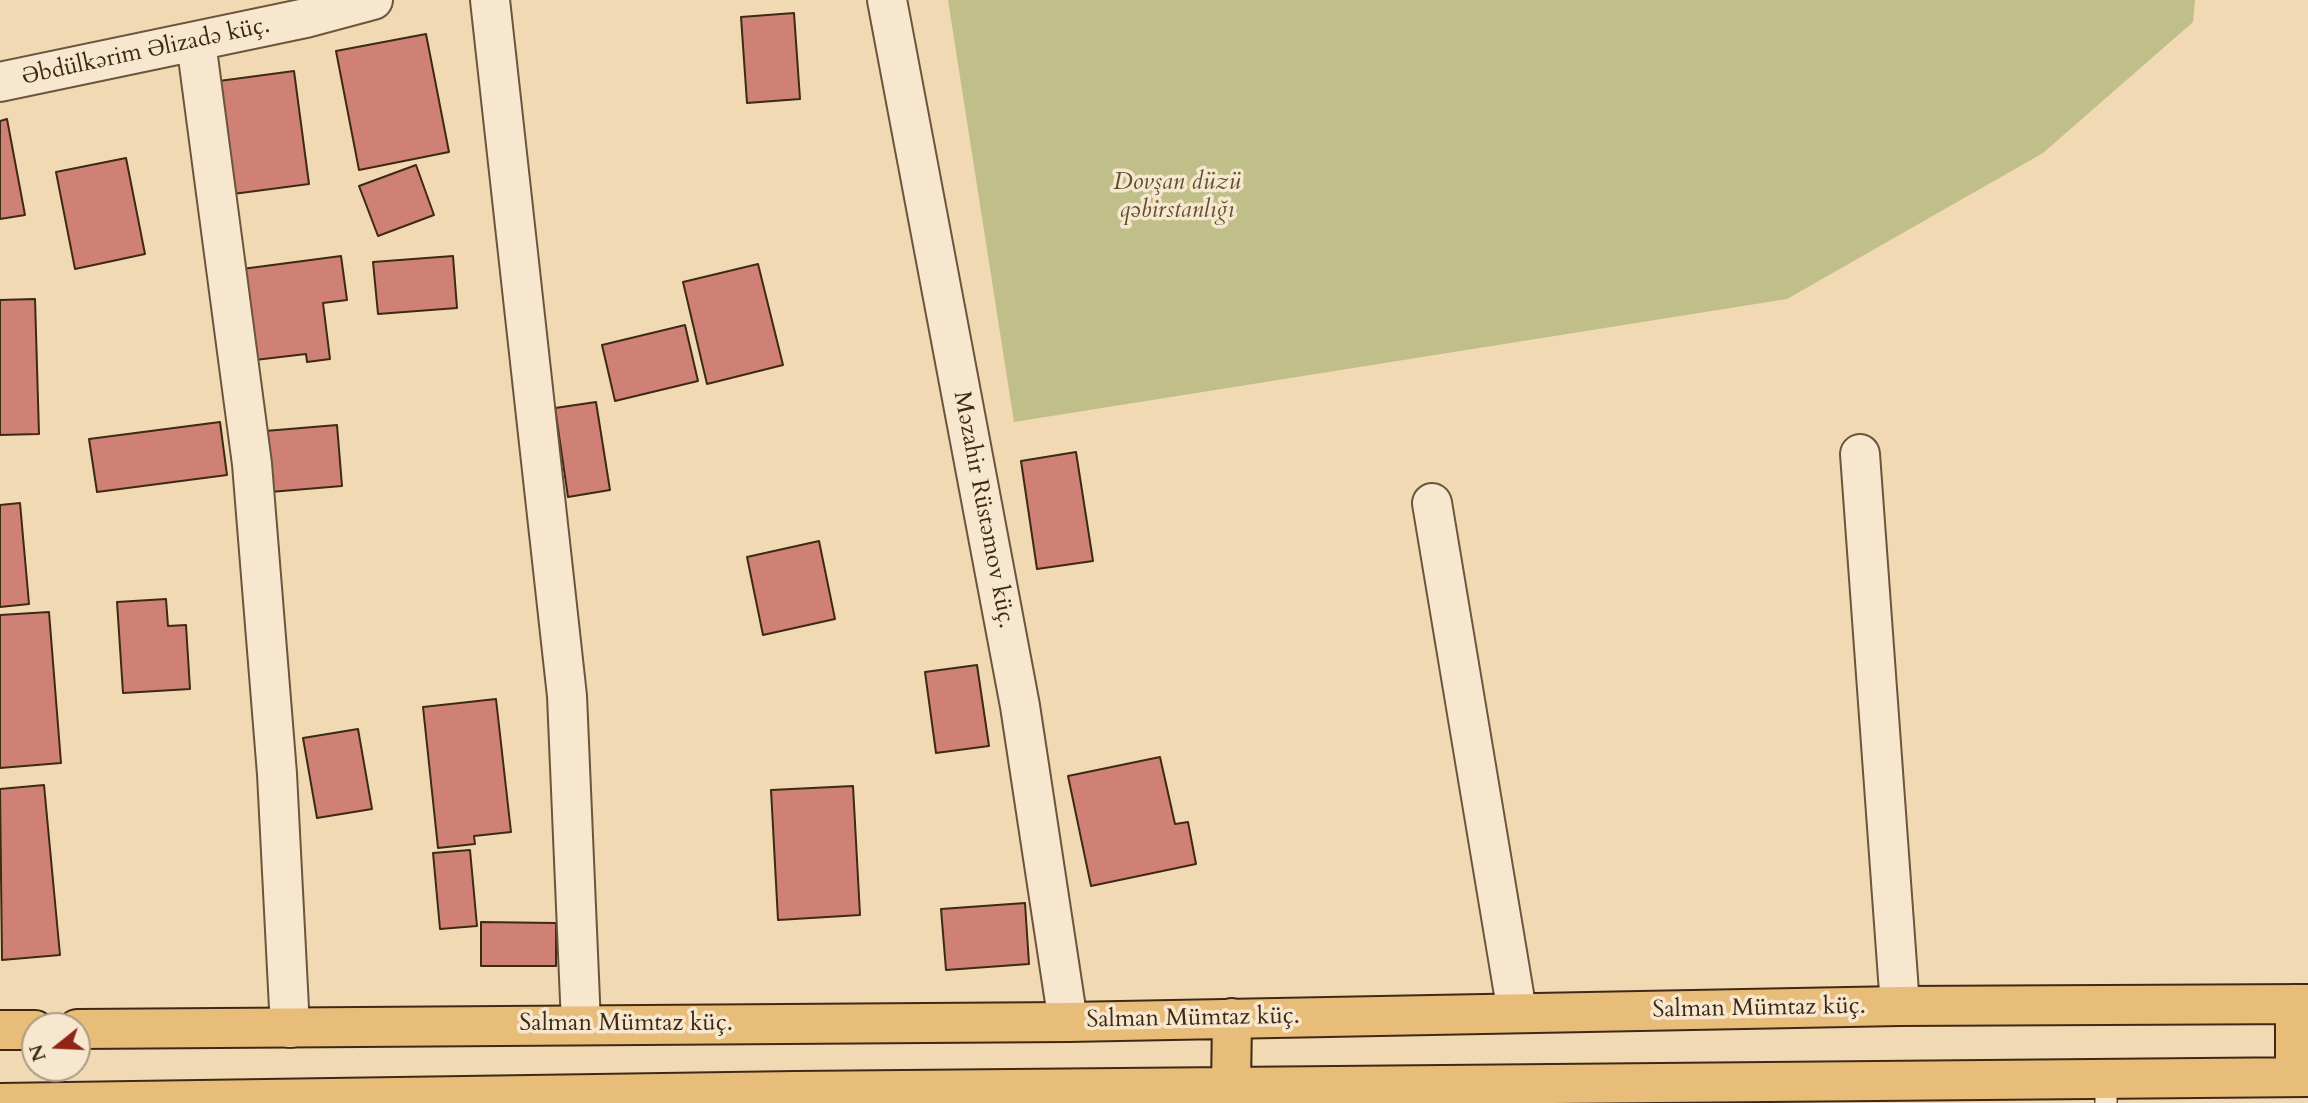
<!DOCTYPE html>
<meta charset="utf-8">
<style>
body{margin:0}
#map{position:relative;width:2308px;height:1103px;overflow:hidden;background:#f1dab3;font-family:Cardo,serif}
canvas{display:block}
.north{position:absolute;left:21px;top:1012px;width:70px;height:70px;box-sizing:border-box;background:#f6e7ce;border:2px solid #ac9b84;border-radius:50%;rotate:252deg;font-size:19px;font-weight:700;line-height:28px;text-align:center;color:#3e2915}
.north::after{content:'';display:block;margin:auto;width:24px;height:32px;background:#8f2418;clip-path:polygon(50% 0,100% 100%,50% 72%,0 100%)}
</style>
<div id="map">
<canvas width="2308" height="1103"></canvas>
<div class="north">N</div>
</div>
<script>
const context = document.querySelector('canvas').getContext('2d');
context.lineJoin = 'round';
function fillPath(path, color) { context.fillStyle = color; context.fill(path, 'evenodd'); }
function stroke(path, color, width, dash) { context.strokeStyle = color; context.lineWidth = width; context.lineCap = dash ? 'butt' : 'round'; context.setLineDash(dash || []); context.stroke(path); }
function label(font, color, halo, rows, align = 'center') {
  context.font = font + ' Cardo,serif'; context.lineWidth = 7; context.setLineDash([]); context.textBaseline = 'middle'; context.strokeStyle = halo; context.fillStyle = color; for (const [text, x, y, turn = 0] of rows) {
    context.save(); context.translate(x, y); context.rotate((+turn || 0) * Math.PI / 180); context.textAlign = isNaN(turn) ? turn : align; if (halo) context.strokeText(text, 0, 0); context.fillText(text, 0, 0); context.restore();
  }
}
fillPath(new Path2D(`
 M948,0H2195L2193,22L2043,153L1787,299L1014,422Z`), '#c0be89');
const building = new Path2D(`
 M794,13L800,99L747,103L741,17Z
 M426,34L449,152L359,170L336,51Z
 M294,71L309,184L233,194L219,81Z
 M7,119L25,215L0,219V121Z
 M126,158L145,254L75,269L56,172Z
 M416,165L434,215L378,236L359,186Z
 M341,256L347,300L323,303L330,359L307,362L306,354L255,360L242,269Z
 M453,256L457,308L378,314L373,262Z
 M758,264L783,365L707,384L683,282Z
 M35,299L39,434L0,435V300Z
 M685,325L698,381L615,401L602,345Z
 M596,402L610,490L568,497L555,408Z
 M220,422L227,475L97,492L89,439Z
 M337,425L342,486L270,492L265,431Z
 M1076,452L1093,561L1037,569L1021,461Z
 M20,503L29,604L0,607V505Z
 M819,541L835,619L763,635L747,557Z
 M166,599L168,626L186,625L190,689L123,693L117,602Z
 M49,612L61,763L0,768V615Z
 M977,665L989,746L936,753L925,672Z
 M496,699L511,832L474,836L475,844L438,848L423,707Z
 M358,729L372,809L317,818L303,738Z
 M1160,757L1175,824L1188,822L1196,864L1091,886L1068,776Z
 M44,785L60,955L2,960L0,789Z
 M853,786L860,915L778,920L771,790Z
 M470,850L477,926L440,929L433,853Z
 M1025,903L1029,964L946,970L941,909Z
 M481,922L556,923V966H481Z`);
fillPath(building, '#ce8174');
stroke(building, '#3e2915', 2);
const lane = new Path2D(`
 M2106,1078V1103`);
const street = new Path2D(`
 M490,0L567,696L581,1024
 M887,0L1020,706L1068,1022
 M196,42L252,464L277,774L290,1028
 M0,82L306,18L373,0
 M1860,454L1900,1006
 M1432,503L1517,1012`);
const highway = new Path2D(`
 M77,1029L1068,1022L1900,1006L2308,1004
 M0,1030H35
 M2295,1077V1004
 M1231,1088L1232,1018
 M0,1103L795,1091L2308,1077`);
stroke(lane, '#6b553c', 24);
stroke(street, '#6b553c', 42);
stroke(highway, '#3e2915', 42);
stroke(lane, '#f6e7ce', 21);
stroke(street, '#f6e7ce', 38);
stroke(highway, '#e8bd7a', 38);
label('24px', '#3e2915', '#f6e7ce', [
 ["Əbdülkərim Əlizadə küç.",146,52,-12],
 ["Məzahir Rüstəmov küç.",983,510,79],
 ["Salman Mümtaz küç.",1759,1009,-1],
 ["Salman Mümtaz küç.",1193,1019,-1],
 ["Salman Mümtaz küç.",626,1024]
]);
label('italic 24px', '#5e4e32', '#f6e7ce', [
 ["Dovşan düzü",1177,183],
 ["qəbirstanlığı",1177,211]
]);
</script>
